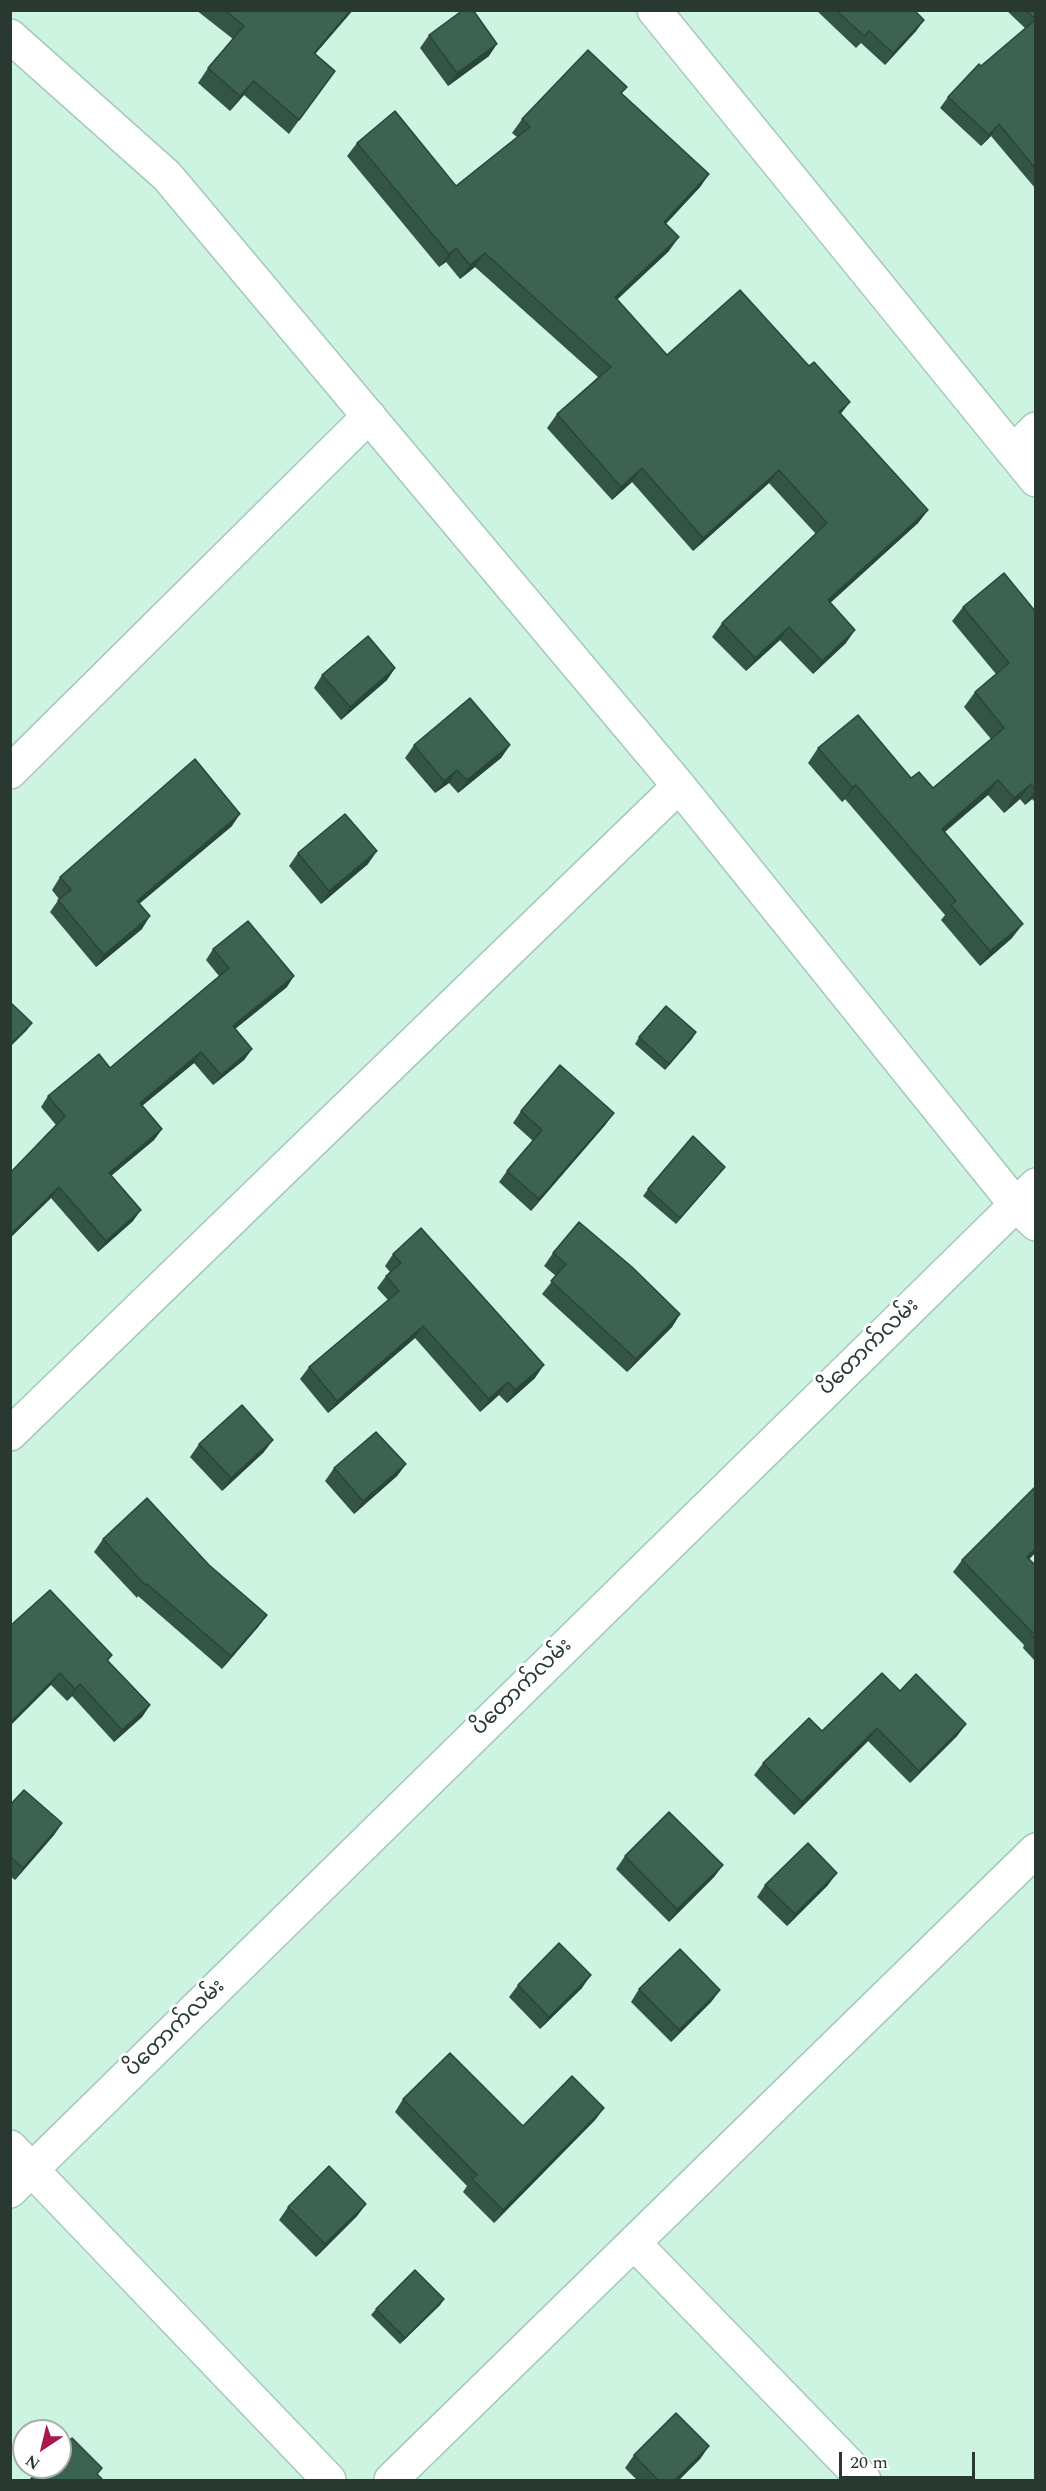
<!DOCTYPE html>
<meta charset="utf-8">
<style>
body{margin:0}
#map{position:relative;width:1046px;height:2491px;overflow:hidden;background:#cdf4e0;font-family:Spectral,serif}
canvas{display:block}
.frame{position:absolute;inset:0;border:12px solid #293830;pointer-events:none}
.north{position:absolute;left:12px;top:2419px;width:60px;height:60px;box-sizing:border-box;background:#fff;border:2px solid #a9afac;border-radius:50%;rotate:215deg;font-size:16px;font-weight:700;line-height:24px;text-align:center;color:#293830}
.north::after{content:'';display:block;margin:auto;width:21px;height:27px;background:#aa184f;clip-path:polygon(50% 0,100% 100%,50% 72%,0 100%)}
.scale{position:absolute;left:839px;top:2452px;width:136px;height:27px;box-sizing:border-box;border:3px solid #293830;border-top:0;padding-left:8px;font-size:18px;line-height:21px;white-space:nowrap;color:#293830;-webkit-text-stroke:4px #fff;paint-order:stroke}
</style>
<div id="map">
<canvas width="1046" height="2491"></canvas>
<div class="frame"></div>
<div class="north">N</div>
<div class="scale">20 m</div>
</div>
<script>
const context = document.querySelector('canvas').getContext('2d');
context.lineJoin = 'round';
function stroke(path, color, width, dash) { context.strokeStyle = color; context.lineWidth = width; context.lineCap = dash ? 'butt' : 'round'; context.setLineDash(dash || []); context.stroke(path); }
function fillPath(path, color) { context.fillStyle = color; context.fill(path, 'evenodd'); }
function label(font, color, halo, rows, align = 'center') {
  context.font = font + ' Spectral,"Noto Sans Myanmar",serif'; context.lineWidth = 6; context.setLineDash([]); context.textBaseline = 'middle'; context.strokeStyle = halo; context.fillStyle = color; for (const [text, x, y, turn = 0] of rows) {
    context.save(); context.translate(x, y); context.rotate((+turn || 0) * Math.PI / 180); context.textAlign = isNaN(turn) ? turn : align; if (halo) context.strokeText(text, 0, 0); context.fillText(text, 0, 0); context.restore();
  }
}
const minor = new Path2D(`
 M654,10L1036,480
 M10,36L167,176L679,786L1016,1205L1036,1224
 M1013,452L1036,429
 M10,772L369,416
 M10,1434L679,786
 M10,2147L329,2480
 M10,2191L1036,1185
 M634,2243L864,2480
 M391,2480L1036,1850`);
stroke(minor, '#a4cab7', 36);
stroke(minor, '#fff', 33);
fillPath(new Path2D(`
 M196,10H353L315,54L335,71L289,134L244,95L230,111L198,83L208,68L233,39Z
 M816,10H914L924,20L916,31L885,65L861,43L856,48Z
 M1006,10H1035V188L991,136L981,146L940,108L948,97L981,66L1026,29Z
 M429,35L489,56L448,86L420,48Z
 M622,94L709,174L700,187L666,224L669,251L617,300L667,355L841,415L928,510L918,523L830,603L846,643L813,674L780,640L746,671L712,637L722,623L816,534L769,483L693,551L632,482L612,500L547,428L557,414L598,377L475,267L460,279L446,262L439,267L347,156L357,143L456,186L517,137L512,133L522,119Z
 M963,607L1035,611V802L1032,799L1025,805L1020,799L1004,813L988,795L945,832L1012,938L980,966L941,920L945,915L845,799L842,802L808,763L818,748L911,778L933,788L991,739L964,707L975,692L996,674L952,621Z
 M395,668L387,680L341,720L314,688L322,675Z
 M414,745H510L501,758L458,793L449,783L435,793L405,758Z
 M232,826L139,904L142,929L96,967L50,912L59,899L52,890L60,877Z
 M298,853L368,864L321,904L289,866Z
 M213,949L287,987L235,1029L252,1049L244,1060L213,1085L194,1063L142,1106L162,1129L154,1140L111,1176L133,1221L98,1252L51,1198L10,1238V1173L56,1125L41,1107L48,1096L110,1068L219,976L206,960Z
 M696,1032L665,1070L635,1044L639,1037Z
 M521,1111L606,1124L531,1211L499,1182L507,1171L533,1141L513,1123Z
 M725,1167L720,1173L676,1224L643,1196L648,1189Z
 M553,1253L680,1314L672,1327L627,1372L542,1294L556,1276L544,1266Z
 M393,1254L535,1378L507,1403L499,1395L480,1412L415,1338L328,1413L300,1379L309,1367L388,1300L377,1288L386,1276L390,1272L385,1266Z
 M199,1444L264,1452L222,1491L190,1457Z
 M406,1464L397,1476L354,1514L325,1481L334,1468Z
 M1035,1487V1553L1029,1559L1035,1565V1661L1023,1648L1024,1645L953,1572L962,1560Z
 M103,1539L209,1565L267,1615L258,1627L222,1669L138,1596L137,1598L94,1552Z
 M10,1626L112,1655L108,1661L150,1705L142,1717L114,1742L72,1696L67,1701L51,1685Z
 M900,1691L966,1724L957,1736L910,1783L868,1741L794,1815L754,1775L763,1763Z
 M10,1805L62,1823L54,1835L15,1880L10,1876Z
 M625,1856L723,1865L714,1877L669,1922L616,1869Z
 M765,1885H828L787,1926L757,1897Z
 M518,1985L582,1988L540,2029L509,1997Z
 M639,1989L720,1990L711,2002L671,2042L631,2002Z
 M403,2099L523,2126L604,2108L595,2120L494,2223L463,2192L467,2186L395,2112Z
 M366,2204L357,2216L316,2257L279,2220L288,2207Z
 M444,2299L440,2305L400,2344L371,2315L376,2309Z
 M709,2446L700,2459L678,2481H638L625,2468L634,2455Z`), '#345546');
fillPath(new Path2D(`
 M351,10H353L304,67L314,53Z
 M924,20L916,31L885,65L893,53Z
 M497,44L489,56L448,86L457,73Z
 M254,81L244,95L230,111L240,96Z
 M999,124L991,136L981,146L989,135Z
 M709,174L700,187L655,235L664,222Z
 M679,237L669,251L605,310L615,297Z
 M456,248L446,262L439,267L449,254Z
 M485,253L475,267L460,279L470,265Z
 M850,402L840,415L839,412Z
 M642,468L632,482L612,500L621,487Z
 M779,470L769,483L693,551L703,538Z
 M928,510L918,523L818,614L828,600Z
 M789,627L780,640L746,671L755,658Z
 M855,630L846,643L813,674L822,661Z
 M395,668L387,680L341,720L350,707Z
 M510,745L501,758L458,793L467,780Z
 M457,770L449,783L435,793L444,781Z
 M998,780L988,795L931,843L942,829Z
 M1031,784L1020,799L1004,813L1014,798Z
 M856,785L845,799L842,802L852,787Z
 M1035,790V794L1032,799L1025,805Z
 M240,814L232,826L128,913L137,901Z
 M377,851L368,864L321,904L329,891Z
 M150,916L142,929L96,967L104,955Z
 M1023,924L1012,938L980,966L990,951Z
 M294,976L287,987L225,1037L233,1026Z
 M32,1023L27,1030L10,1047V1045Z
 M696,1032L692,1039L665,1070L669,1064Z
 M252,1049L244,1060L213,1085L221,1075Z
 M201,1052L194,1063L132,1114L140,1103Z
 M614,1113L606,1124L531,1211L539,1199Z
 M162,1129L154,1140L101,1184L109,1173Z
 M725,1167L720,1173L676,1224L680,1218Z
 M59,1187L51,1198L10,1238V1235Z
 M141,1210L133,1221L98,1252L106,1241Z
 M680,1314L672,1327L627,1372L636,1359Z
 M423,1326L415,1338L328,1413L337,1401Z
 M544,1365L535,1378L507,1403L515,1390Z
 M508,1382L499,1395L480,1412L489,1399Z
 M273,1440L264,1452L222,1491L231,1478Z
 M406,1464L397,1476L354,1514L363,1501Z
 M1035,1549V1553L1019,1570L1027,1557Z
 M267,1615L258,1627L222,1669L231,1656Z
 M60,1673L51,1685L10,1726V1723Z
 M80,1684L72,1696L67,1701L75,1689Z
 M150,1705L142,1717L114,1742L122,1730Z
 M966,1724L957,1736L910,1783L919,1771Z
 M877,1728L868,1741L794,1815L802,1802Z
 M62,1823L54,1835L15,1880L23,1868Z
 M723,1865L714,1877L669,1922L677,1909Z
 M837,1873L828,1885L787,1926L795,1914Z
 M591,1975L582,1988L540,2029L549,2017Z
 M720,1990L711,2002L671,2042L679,2030Z
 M604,2108L595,2120L494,2223L503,2210Z
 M366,2204L357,2216L316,2257L325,2244Z
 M444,2299L440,2305L400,2344L405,2338Z
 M709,2446L700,2459L678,2481H674Z`), '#2a4539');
const building = new Path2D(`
 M225,10H351L314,53L335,71L299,120L254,81L240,96L208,68L244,26Z
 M463,10H473L497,44L457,73L429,35Z
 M836,10H914L924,20L893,53L869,31L864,36Z
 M1026,10H1035V19Z
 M1035,20V168L999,124L989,135L948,97L979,64L981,66Z
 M588,50L627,87L621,93L709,174L664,222L679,237L615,297L667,355L740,290L809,366L814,362L850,402L839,412L928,510L828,600L855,630L822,661L789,627L755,658L722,623L827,523L779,470L703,538L642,468L621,487L557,414L611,367L485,253L470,265L456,248L449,254L357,143L395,111L456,186L530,127L522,119Z
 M1004,573L1035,611V790L1031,784L1014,798L998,780L942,829L1023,924L990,951L951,905L956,901L856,785L852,787L818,748L858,715L911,778L919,772L933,788L1004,728L975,692L1009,663L963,607Z
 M368,636L395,668L350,707L322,675Z
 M470,698L510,745L467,780L457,770L444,781L414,745Z
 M195,759L240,814L137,901L150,916L104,955L58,900L71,890L60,877Z
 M345,814L377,851L329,891L298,853Z
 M248,921L294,976L233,1026L252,1049L221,1075L201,1052L140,1103L162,1129L109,1173L141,1210L106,1241L59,1187L10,1235V1173L65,1116L48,1096L99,1054L110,1068L229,968L213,949Z
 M10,1002L32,1023L10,1045Z
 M666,1006L696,1032L669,1064L639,1037Z
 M560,1065L614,1113L539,1199L507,1171L542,1130L521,1111Z
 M693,1136L725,1167L680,1218L648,1189Z
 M579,1222L632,1267L680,1314L636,1359L551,1281L566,1264L553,1253Z
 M421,1228L544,1365L515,1390L508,1382L489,1399L423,1326L337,1401L309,1367L399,1291L386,1276L401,1263L393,1254Z
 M242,1405L273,1440L231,1478L199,1444Z
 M376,1432L406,1464L363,1501L334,1468Z
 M1035,1487V1549L1027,1557L1035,1565V1639L1031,1635L1033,1633L962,1560Z
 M147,1498L209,1565L267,1615L231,1656L147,1584L145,1585L103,1539Z
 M50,1590L112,1655L107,1660L150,1705L122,1730L80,1684L75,1689L60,1673L10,1723V1626Z
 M882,1673L900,1691L916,1674L966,1724L919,1771L877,1728L802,1802L763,1763L809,1718L822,1731Z
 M24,1790L62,1823L23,1868L12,1858L10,1859V1805Z
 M669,1812L723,1865L677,1909L625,1856Z
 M808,1843L837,1873L795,1914L765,1885Z
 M559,1943L591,1975L549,2017L518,1985Z
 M680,1949L720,1990L679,2030L639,1989Z
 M450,2053L523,2126L572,2076L604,2108L503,2210L472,2179L477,2175L403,2099Z
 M329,2166L366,2204L325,2244L288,2207Z
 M415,2270L444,2299L405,2338L376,2309Z
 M676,2413L709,2446L674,2481H659L634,2455Z
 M72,2438L102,2468L97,2474L104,2481H29L42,2467H60V2449Z`);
fillPath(building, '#3c6351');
stroke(building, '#2a4539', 1.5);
label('21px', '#293830', '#fff', [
 ["ပိတောက်လမ်း",870,1348,-44],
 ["ပိတောက်လမ်း",523,1688,-44],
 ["ပိတောက်လမ်း",176,2029,-44]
]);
</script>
